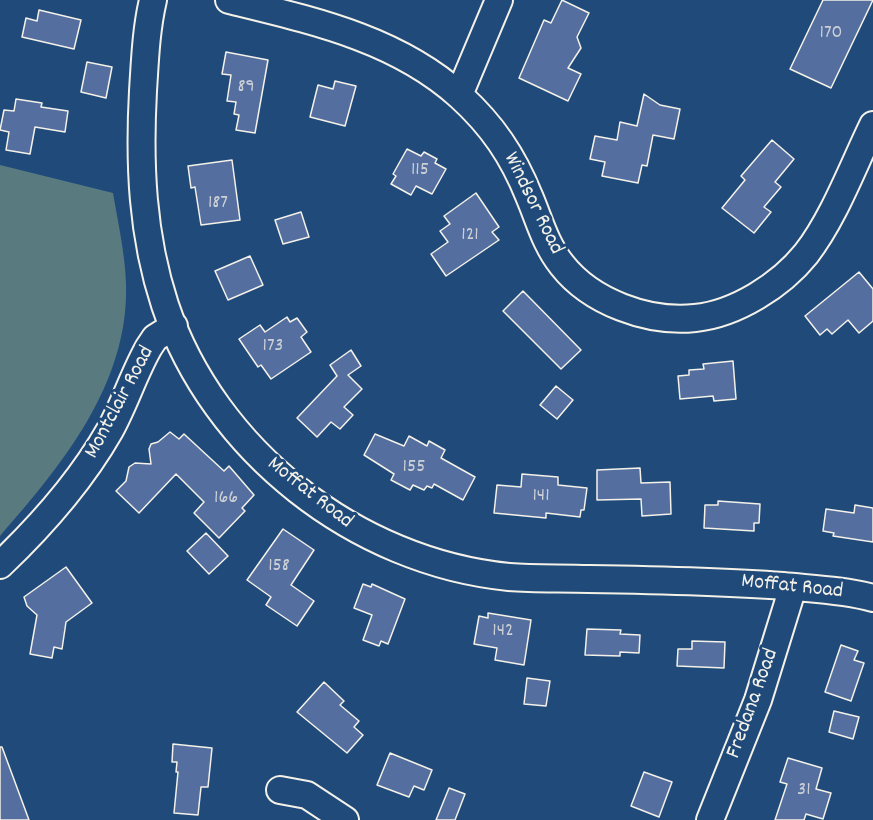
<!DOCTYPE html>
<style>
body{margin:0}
canvas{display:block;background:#1f4a7a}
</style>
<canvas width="873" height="820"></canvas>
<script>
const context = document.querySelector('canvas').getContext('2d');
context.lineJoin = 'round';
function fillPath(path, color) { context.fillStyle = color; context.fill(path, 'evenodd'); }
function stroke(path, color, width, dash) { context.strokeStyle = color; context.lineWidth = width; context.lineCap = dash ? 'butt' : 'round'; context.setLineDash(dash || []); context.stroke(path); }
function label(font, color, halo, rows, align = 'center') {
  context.font = font + ' Dekko,sans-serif'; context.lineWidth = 6; context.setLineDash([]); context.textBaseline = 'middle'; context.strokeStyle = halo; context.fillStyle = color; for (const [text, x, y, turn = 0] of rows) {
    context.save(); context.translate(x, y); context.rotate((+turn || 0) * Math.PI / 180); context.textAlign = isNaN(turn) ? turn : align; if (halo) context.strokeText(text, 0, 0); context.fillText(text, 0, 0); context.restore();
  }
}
fillPath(new Path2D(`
 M0,165L113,193C118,223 125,253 126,284C129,384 62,465 0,536Z`), '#597b80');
const building = new Path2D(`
 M562,0L589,13L577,37L581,48L568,68L581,74L568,101L519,78L544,20L551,23Z
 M823,0H873L831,88L790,69Z
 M39,10L81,20L74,49L22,37L26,18L37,21Z
 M226,52L268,60L255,133L236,130L239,115L234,114L236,102L227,101L231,75L222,74Z
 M87,62L112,67L106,98L81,92Z
 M335,81L356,86L345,126L310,117L318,85L333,89Z
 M644,94L660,105L680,109L674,139L653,135L647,166L642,165L638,183L602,176L605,162L590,159L595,136L617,140L620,122L637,126Z
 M16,99L42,103L41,107L68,111L65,132L35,127L30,154L6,150L9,132L0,130L4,110L14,111Z
 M772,140L794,159L775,182L781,187L764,207L771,212L754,233L722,208L745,180L741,176Z
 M407,149L421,156L424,152L437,159L435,163L446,169L432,194L416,186L411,195L391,184L396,176L393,174Z
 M232,160L240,220L201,225L195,187L191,188L188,166Z
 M476,193L499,227L492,232L499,240L446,276L431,254L448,242L440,231L450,224L444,216Z
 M301,212L309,237L283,244L275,220Z
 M250,256L263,285L228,300L215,271Z
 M859,272L873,289V321L859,333L848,320L832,334L827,329L820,335L805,316Z
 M523,291L581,350L561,369L503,311Z
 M287,317L290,322L297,318L307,332L301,337L311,352L271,379L261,365L258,367L239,339L260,325L265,332Z
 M351,350L361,366L348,375L362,389L344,407L353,415L340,429L331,422L317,437L297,418L337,376L330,365Z
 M733,361L736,399L714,401L713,396L680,399L678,376L689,375V370L704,369L703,364Z
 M556,386L573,400L557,419L540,405Z
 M170,432L179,439L184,434L224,471L229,466L254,495L242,508L245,511L219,538L194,513L204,502L176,474L139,513L116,491L126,481L129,467L135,463L151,464L149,449L151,444L158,442Z
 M375,434L404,446L409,436L427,446L429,441L445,450L441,458L475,477L463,500L434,484L432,488L427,486L424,490L413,485L410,490L391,480L394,474L364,455Z
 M640,468L641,483L670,482L671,514L642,516L641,499L597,500V470Z
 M522,474L558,477V485L587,488L584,510H581L580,517L546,513V518L494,513L497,485L521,487Z
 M718,501L760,504L759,523H754V531L704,528L705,505H718Z
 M855,505L873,508V542L833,536L834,533L823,531L826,509L854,513Z
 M283,529L314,550L291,585L314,601L297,626L266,605L271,597L247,580Z
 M206,533L228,556L209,574L187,551Z
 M66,567L92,603L66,622L62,649L54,647L52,658L30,654L37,615L27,606L24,597Z
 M363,584L371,587L372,584L405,599L388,644L381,641L379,646L363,640L372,615L354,608Z
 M488,613L531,620L524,665L495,660L497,648L474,644L479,616L488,618Z
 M587,629L621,630L620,634L640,635L639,653L620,652V656L585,655Z
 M692,641L725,642L724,668L677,666L678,649H692Z
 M841,645L858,651L854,660L864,663L851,701L825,692Z
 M527,678L550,681L546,706L524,704Z
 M324,682L344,701L340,705L359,721L354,727L363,735L347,753L297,712Z
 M834,711L859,717L853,739L829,732Z
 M173,744L212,748L208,787H201L198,815L174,813L178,772H176L177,762H172Z
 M0,747H2L29,820H0Z
 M390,753L432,770L424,790L414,786L409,797L377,785Z
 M788,758L822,768L816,789L831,793L823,819L806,814L804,820H775L787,784L780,782Z
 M644,772L672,782L659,817L631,806Z
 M449,788L465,794L455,820H436Z`);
fillPath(building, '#546f9f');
stroke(building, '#f4f1e8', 1.5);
const minor = new Path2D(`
 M153,0C146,30 145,60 143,91C139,164 142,235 165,305C214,451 356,562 509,577C535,579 562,578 589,579C654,580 718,581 783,586C812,589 844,590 873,598
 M229,0C310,20 396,38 460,96C492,125 513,156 529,196C539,219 545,244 562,265C591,302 648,323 695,318C736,314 781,285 806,254C834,218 853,166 873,125
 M459,95L499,0
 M0,565C42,525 81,481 110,430C125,403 134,373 149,347L155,338L174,326
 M280,790L307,795L345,820
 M710,820L758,700L793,587`);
stroke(minor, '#f4f1e8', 30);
stroke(minor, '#1f4a7a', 26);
label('20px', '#ccd0d6', null, [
 ["170",831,34],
 ["89",246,88],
 ["115",420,171],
 ["187",218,204],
 ["121",470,236],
 ["173",273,347],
 ["155",414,468],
 ["141",541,497],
 ["166",226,499],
 ["158",279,567],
 ["142",503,632],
 ["31",804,791]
]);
label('22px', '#f4f1e8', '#1f4a7a', [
 ["Windsor Road",532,204,64],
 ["Montclair Road",121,403,-62],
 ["Moffat Road",309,494,38],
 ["Moffat Road",792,588,6],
 ["Fredana Road",754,704,-70]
]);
</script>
